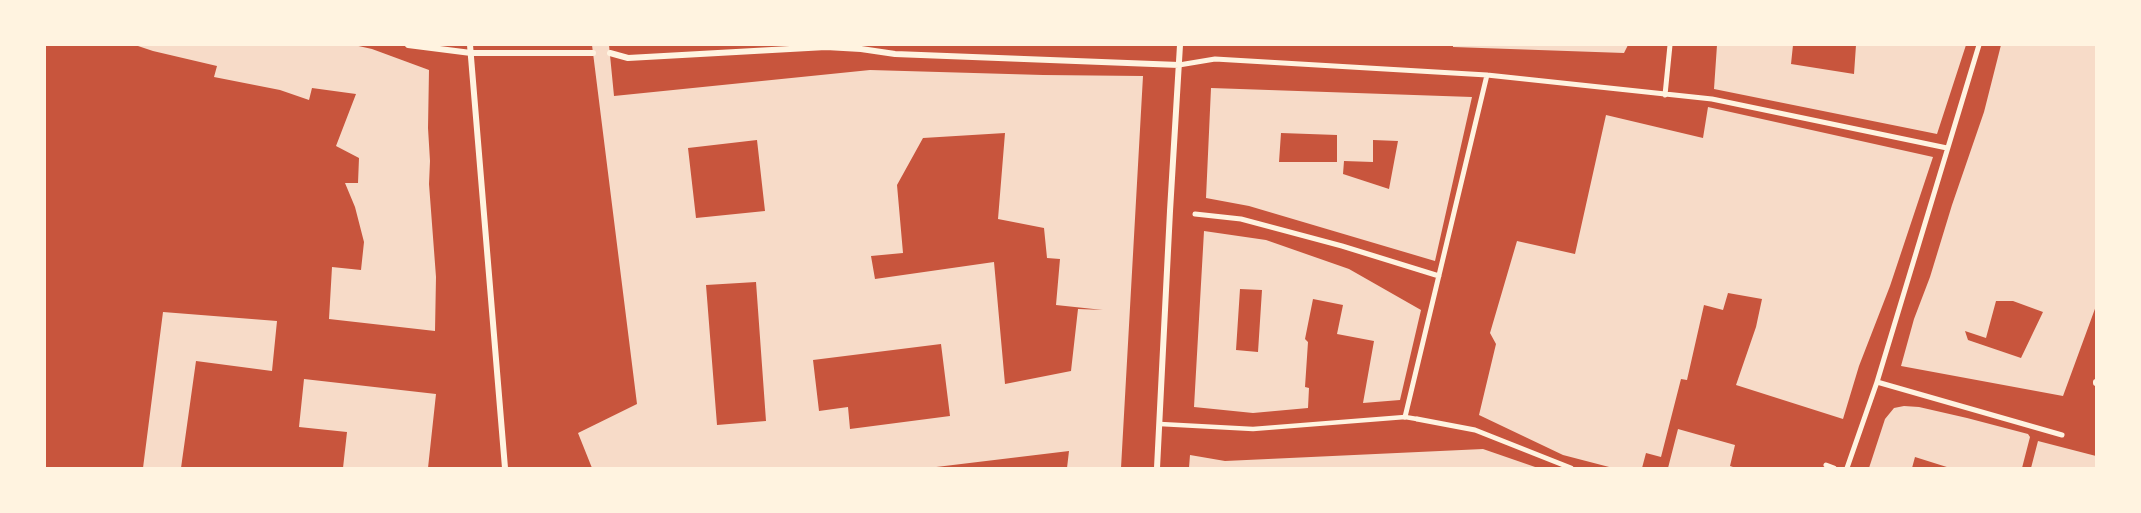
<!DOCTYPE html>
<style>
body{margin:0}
#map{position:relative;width:2141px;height:513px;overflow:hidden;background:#c8553d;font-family:Karla,sans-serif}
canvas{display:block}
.frame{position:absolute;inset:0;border:46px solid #fff3e0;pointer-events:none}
</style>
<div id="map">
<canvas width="2141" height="513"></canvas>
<div class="frame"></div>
</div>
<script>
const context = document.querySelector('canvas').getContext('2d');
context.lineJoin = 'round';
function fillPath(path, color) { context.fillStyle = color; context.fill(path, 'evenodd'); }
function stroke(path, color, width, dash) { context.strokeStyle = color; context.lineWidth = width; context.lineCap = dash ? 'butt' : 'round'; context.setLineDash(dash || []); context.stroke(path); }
fillPath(new Path2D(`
 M135,45H354L372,49L429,70L428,128L430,161L429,184L436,277L435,331L329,319L332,267L361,270L364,242L355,207L345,183H358L359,158L336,146L356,94L312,88L309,100L280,90L214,77L217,66L153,51Z
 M592,45H609L614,96L870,70L1043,75L1143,76L1121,468H1067L1069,451L928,468H592L578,433L637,404ZM1005,133L998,219L1044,228L1047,258L1060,259L1056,305L1103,310L1078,309L1071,371L1005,384L994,262L875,279L871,256L903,253L897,185L923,138ZM757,140L765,211L696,218L688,148ZM756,282L766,421L717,425L706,285ZM941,344L950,416L850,429L848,407L819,411L813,360Z
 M1453,45H1628L1624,53L1453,47Z
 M1717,45H1793L1791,64L1854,74L1856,45H1966L1937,134L1714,89Z
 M2001,45H2096V306L2063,396L1901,366L1914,319L1930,277L1952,205L1984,112ZM1996,301H2013L2043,312L2021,358L1968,340L1965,331L1986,338Z
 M1211,88L1472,97L1435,261L1249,206L1206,198ZM1281,133L1337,135V162H1279ZM1373,140L1398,141L1389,189L1343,174L1344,161L1373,162Z
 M1708,107L1933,157L1890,286L1859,366L1843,419L1736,385L1756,327L1762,299L1728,293L1723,310L1704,305L1687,380L1681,379L1661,457L1646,453L1642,468H1613L1563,455L1479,415L1496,344L1490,333L1517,241L1575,254L1606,115L1703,138Z
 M1204,231L1266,240L1349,269L1421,310L1400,400L1363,403L1374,341L1337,334L1343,305L1313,299L1305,339L1308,342L1305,387L1309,388L1308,408L1253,413L1194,407ZM1240,289L1262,290L1258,352L1236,350Z
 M163,312L277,321L272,371L196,361L181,468H143Z
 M304,379L436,394L428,468H343L347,432L299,427Z
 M1904,406L1919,407L1967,418L2028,434L2030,437L2022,468H1950L1915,457L1912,468H1869L1885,419L1894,408Z
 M1678,429L1735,445L1730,466L1736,468H1668Z
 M2038,441L2096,456V468H2031Z
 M1483,449L1538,468H1189L1190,455L1225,461Z`), '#f7dbc8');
stroke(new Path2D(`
 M1160,424L1253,429L1405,417L1417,419`), '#fff3e0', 4.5);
stroke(new Path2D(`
 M1179,65L1215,59L1487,75L1712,99L1947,148
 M1665,95L1670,45
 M1195,214L1241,219L1342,246L1439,276
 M1877,382L2062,435
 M1405,417L1487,75
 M1417,419L1475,430L1571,468
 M1826,465L1834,468
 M1847,468L1877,382L1979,45`), '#fff3e0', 5);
stroke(new Path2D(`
 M408,45L471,53H593
 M470,45L505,468
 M610,53L628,58L826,47L861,49L895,54L1179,65
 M2096,382V383
 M1157,468L1170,211L1180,45`), '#fff3e0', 6);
</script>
